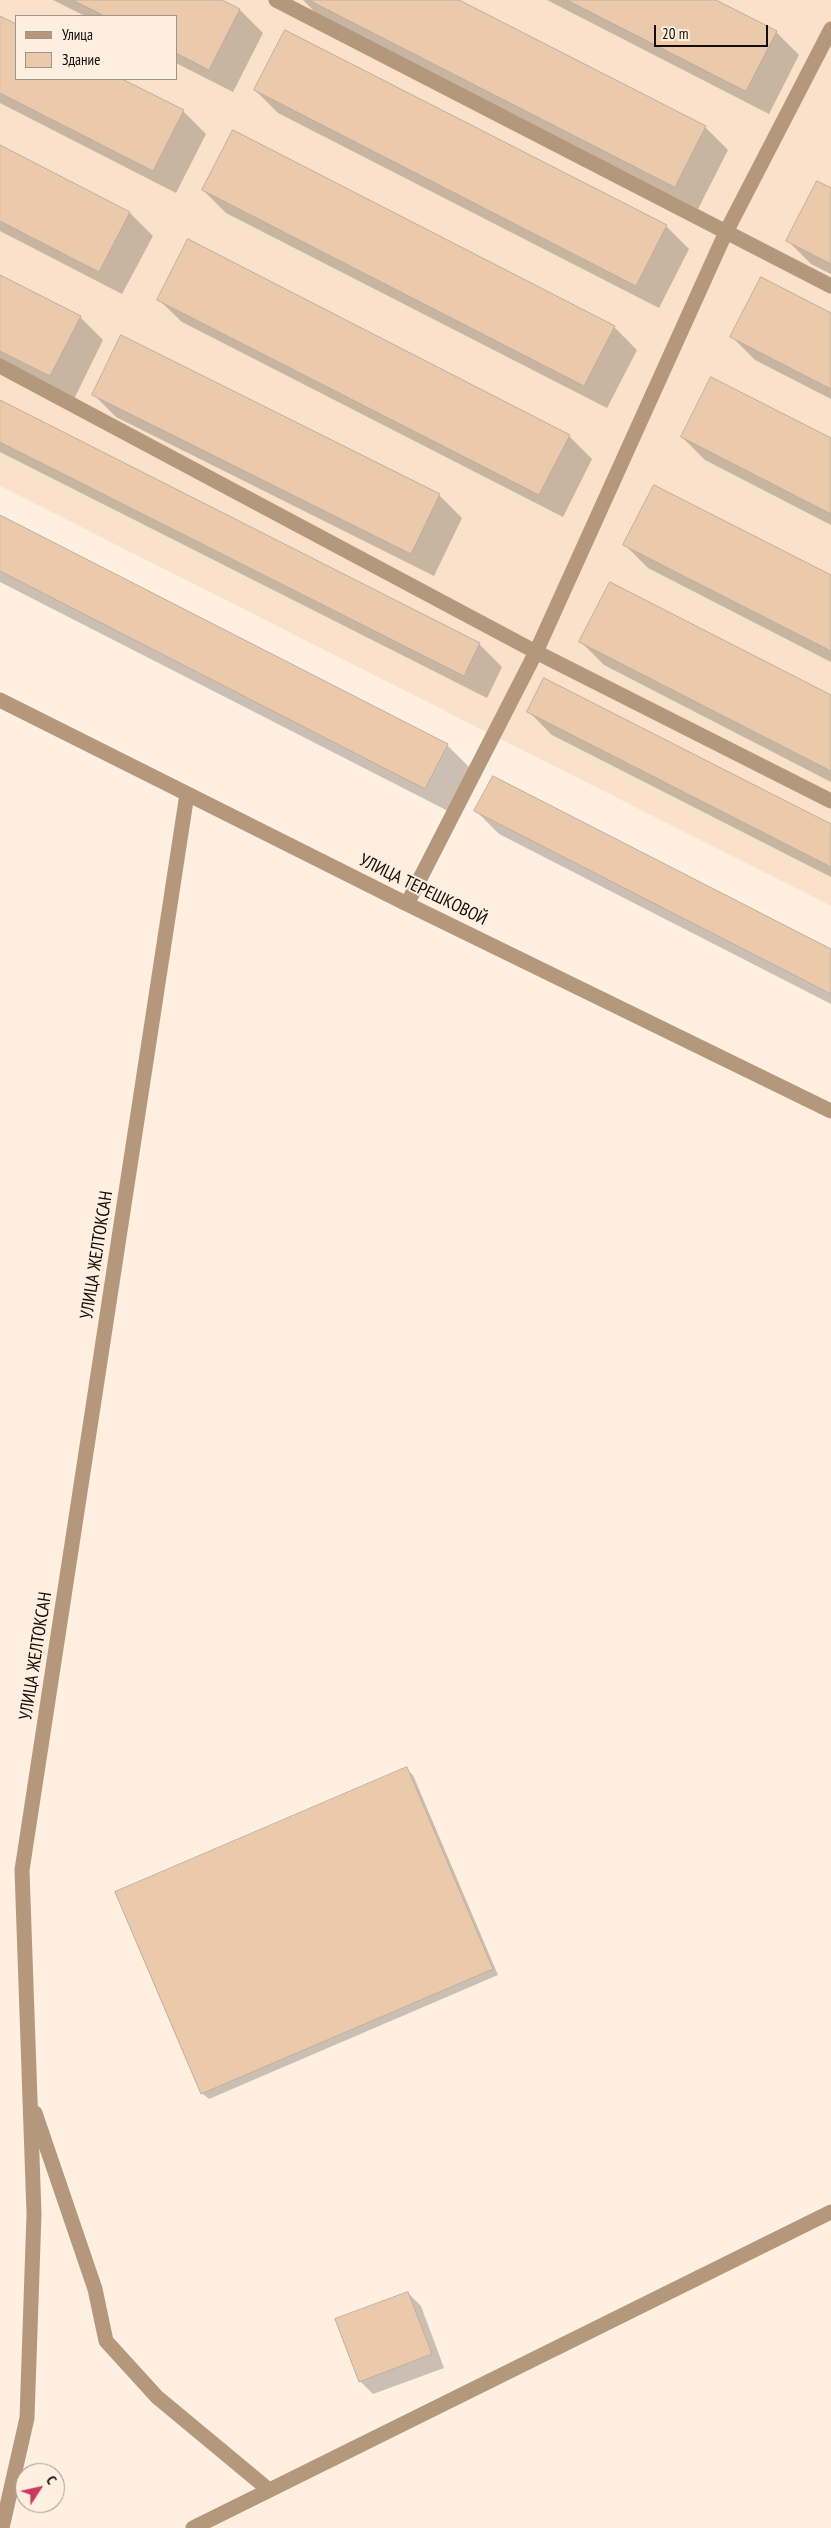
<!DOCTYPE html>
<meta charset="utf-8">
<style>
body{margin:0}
#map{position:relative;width:831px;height:2528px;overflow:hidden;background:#feefe1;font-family:"PT Sans Narrow",sans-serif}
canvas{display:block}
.legend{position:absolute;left:15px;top:15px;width:162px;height:65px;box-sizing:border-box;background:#feefe1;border:1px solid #a0958a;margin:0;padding:6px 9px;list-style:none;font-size:15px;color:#120d07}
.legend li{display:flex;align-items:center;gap:10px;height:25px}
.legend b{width:25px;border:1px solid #a0958a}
.north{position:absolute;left:15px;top:2463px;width:50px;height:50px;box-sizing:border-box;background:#feefe1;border:1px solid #a0958a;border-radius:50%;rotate:55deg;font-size:14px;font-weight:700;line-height:20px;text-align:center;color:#120d07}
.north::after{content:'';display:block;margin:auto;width:18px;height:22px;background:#c93a63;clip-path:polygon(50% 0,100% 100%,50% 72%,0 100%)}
.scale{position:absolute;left:654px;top:25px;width:114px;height:22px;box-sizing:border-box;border:2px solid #120d07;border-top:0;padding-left:6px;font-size:15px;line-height:18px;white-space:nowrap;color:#120d07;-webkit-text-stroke:4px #feefe1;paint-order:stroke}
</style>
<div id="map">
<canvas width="831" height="2528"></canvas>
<ul class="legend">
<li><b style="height:6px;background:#b5987c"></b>Улица</li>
<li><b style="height:14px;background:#ebcaab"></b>Здание</li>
</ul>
<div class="north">С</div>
<div class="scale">20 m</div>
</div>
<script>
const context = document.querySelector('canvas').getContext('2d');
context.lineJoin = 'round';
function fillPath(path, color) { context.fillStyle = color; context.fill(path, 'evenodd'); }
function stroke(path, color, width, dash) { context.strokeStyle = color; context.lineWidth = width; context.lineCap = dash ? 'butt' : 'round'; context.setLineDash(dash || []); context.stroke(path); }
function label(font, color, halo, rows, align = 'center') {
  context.font = font + ' "PT Sans Narrow",sans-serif'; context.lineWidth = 4; context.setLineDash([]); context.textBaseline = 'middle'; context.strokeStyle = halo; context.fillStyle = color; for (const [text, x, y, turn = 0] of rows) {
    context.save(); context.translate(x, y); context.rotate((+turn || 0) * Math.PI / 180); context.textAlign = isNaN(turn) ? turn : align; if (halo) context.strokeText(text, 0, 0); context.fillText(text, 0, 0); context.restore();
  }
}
fillPath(new Path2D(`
 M0,0H831V906L0,486ZM16,16H176V79H16Z`), '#f9e1ca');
fillPath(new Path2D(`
 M53,0H219L240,10L263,33L233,92L176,63V16H85Z
 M303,0H456L705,127L728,150L698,209L317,14Z
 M547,0H714L776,32L799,55L769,114Z
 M0,18L16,26V79H119L183,111L206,134L176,193L0,103Z
 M255,90L666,226L689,249L659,308L278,113Z
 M0,146L130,213L153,236L122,294L0,231Z
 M831,189V274L811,264L788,241Z
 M203,190L614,327L637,350L607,408L226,213Z
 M0,276L80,317L103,340L74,399L0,361Z
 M159,300L569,436L592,459L563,517L182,322Z
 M831,314V399L755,360L732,337Z
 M122,337L439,495L462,518L434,576L116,417L93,394Z
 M0,402L479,644L502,667L487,698L0,452Z
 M682,437L831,440V525L705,460Z
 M0,517L447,745L470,768L448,811L0,582Z
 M625,545L831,577V662L648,568Z
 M581,642L831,697V782L604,665Z
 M529,712L831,826V877L552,735Z
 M476,811L831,951V1004L499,834Z
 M406,1769L413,1775L498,1975L209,2099L202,2093Z
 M408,2293L421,2306L444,2368L373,2394L360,2381Z`), '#0003');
const building = new Path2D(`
 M73,0H222L240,9L209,70L176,53V16H105Z
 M309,0H459L706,126L675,187Z
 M567,0H716L777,31L746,91Z
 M0,16L16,24V79H122L184,110L153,171L0,93Z
 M285,30L667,225L636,286L254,90Z
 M233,130L615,326L584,386L202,190Z
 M0,145L130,212L99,272L0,221Z
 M817,181L831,188V264L786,241Z
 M188,239L570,435L539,495L157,300Z
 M0,275L81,316L50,376L0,351Z
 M761,277L831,313V389L730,337Z
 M121,335L440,494L411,554L92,395Z
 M711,377L831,438V514L681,437Z
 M0,400L480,643L464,676L0,442Z
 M654,485L831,575V651L623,545Z
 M0,515L448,744L425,789L0,571Z
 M610,582L831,695V771L579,642Z
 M544,678L831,824V867L527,712Z
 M493,776L831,949V994L474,811Z
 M407,1767L493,1969L201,2094L115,1892Z
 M408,2292L432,2354L359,2382L335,2319Z`);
fillPath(building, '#ebcaab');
stroke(building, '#bfae9e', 1);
stroke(new Path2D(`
 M276,0L831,286
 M0,366L536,652L831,801
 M0,700L407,904L831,1111
 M407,904L536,652L726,232L831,29
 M35,2113L95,2289L106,2341L157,2397L269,2490
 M2,2528L27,2418L34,2214L22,1870L187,794
 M193,2528L831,2212`), '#b5987c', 15);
label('18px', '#120d07', '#feefe1', [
 ["УЛИЦА ТЕРЕШКОВОЙ",423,890,26],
 ["УЛИЦА ЖЕЛТОКСАН",97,1255,-81],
 ["УЛИЦА ЖЕЛТОКСАН",36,1656,-81]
]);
</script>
